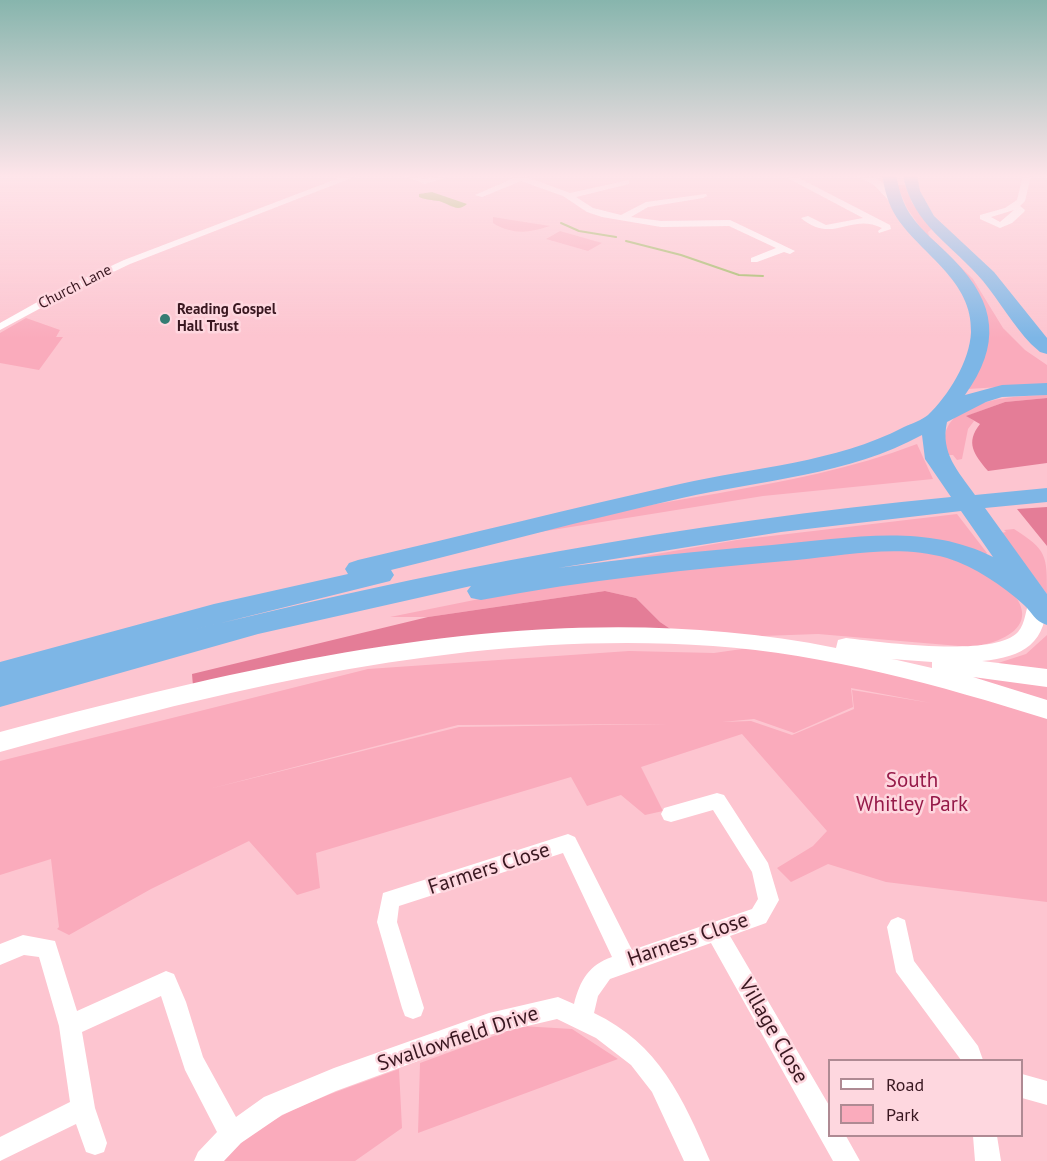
<!DOCTYPE html>
<style>
body{margin:0}
#map{position:relative;width:1047px;height:1161px;overflow:hidden;background:#fdc5d0;font-family:"PT Sans",sans-serif}
canvas{display:block}
.legend{position:absolute;left:828px;top:1059px;width:195px;height:78px;box-sizing:border-box;background:#fed7df;border:2px solid #af8a93;margin:0;padding:8px 10px;list-style:none;font-size:18px;color:#391720}
.legend li{display:flex;align-items:center;gap:12px;height:30px}
.legend b{width:30px;border:2px solid #af8a93}
</style>
<div id="map">
<canvas width="1047" height="1161"></canvas>
<ul class="legend">
<li><b style="height:8px;background:#fff"></b>Road</li>
<li><b style="height:16px;background:#faabbc"></b>Park</li>
</ul>
</div>
<script>
const context = document.querySelector('canvas').getContext('2d');
context.lineJoin = 'round';
function fillPath(path, color) { context.fillStyle = color; context.fill(path, 'evenodd'); }
function stroke(path, color, width, dash) { context.strokeStyle = color; context.lineWidth = width; context.lineCap = dash ? 'butt' : 'round'; context.setLineDash(dash || []); context.stroke(path); }
function label(font, color, halo, rows, align = 'center') {
  context.font = font + ' "PT Sans",sans-serif'; context.lineWidth = 5; context.setLineDash([]); context.textBaseline = 'middle'; context.strokeStyle = halo; context.fillStyle = color; for (const [text, x, y, turn = 0] of rows) {
    context.save(); context.translate(x, y); context.rotate((+turn || 0) * Math.PI / 180); context.textAlign = isNaN(turn) ? turn : align; if (halo) context.strokeText(text, 0, 0); context.fillText(text, 0, 0); context.restore();
  }
}
fillPath(new Path2D(`
 M897,185H905L912,203L932,229L928,232L929,236L973,279L1003,328L1025,350L1047,365V384L968,389L983,361L989,328L907,208Z
 M493,217L550,226C530,233 512,235 493,223Z
 M560,231L602,243L588,251L546,239Z
 M26,318L60,330L56,337H63L39,370L0,363V333Z
 M1047,395V398L1005,402L967,416L974,421L968,429L962,459L957,460L953,455H947C947,449 945,442 945,436C951,398 1018,396 1047,395Z
 M917,444L933,479L763,496L515,536C647,496 788,493 917,444Z
 M957,514L987,553L985,555L949,544L518,578L737,540Z
 M1014,529C1047,550 1047,555 1047,594L1001,533L1006,532L1004,530Z
 M877,548C896,550 940,550 955,557C969,563 1001,581 1011,591C1042,626 1002,643 971,647L818,634L762,636L672,630L660,622L636,598L605,591L428,617H390L514,592L654,572Z
 M1047,635V672L992,665L1026,654Z
 M749,648L850,662L1047,712V902L886,882L828,864L791,882L777,868L813,846L827,831L742,734L641,767L663,811L645,815L621,795L587,806L571,777L316,853L320,888L297,895L249,841L151,889L69,935L57,929L59,927L51,859L0,875V761L368,669L629,651L714,653ZM851,688L931,703L852,690L854,709L792,735L751,721L722,722L754,719L794,733L853,707ZM668,724L459,727L209,789L458,725Z
 M929,668L1047,684V703Z
 M521,1026L572,1029L618,1059L418,1133L420,1063Z
 M399,1069L402,1128L355,1161H223C262,1112 342,1091 399,1069Z`), '#faabbc');
fillPath(new Path2D(`
 M1047,398V463L988,471C974,454 965,443 980,424L966,416L1005,402Z
 M1047,507V546L1017,509Z
 M605,591L636,598L660,622L672,630L575,628L490,634L193,686L192,674L428,617Z`), '#e47d97');
fillPath(new Path2D(`
 M432,192L467,204C457,213 450,204 439,201C432,200 426,200 419,197V194Z`), '#96b655');
stroke(new Path2D(`
 M561,223L579,231L616,237
 M626,241L681,255L739,275L763,276`), '#96b655', 2);
fillPath(new Path2D(`
 M347,175H359L130,264L65,295L0,330V323L57,291L124,260Z
 M402,175C411,175 420,180 427,179C436,178 444,175 453,175L425,184Z
 M509,175H521L570,193L629,180V184L576,197L593,208L621,215L646,202L706,194L707,196L703,198L648,207L631,217L661,221L730,220L795,251L790,254L784,252L757,262H751V258L776,248L729,226L661,227L602,217L587,212L563,196L521,181L482,197L475,195L514,178Z
 M782,175H793L890,225L891,229L879,233L878,231L882,228C851,212 833,245 801,218L808,216L826,225L863,218Z
 M1023,175H1031L1025,201L1020,206L1025,210L1024,212L1012,223L1000,228L980,219V215L1005,208L1017,200ZM1014,210L1000,222L991,217Z
 M717,793L724,795L768,863L779,900L766,923L730,936L830,1107V1136H846L860,1161H833L711,943L610,979L598,996L594,1013C659,1044 683,1098 710,1161H684L652,1092L631,1065L596,1038L557,1019L489,1035L336,1091L282,1115L241,1143L224,1161H194L198,1152L217,1132L185,1070L161,996L82,1032L95,1108L107,1143L104,1152L95,1155L86,1152L76,1124L0,1161V1137L70,1102L59,1026L39,957L24,955L0,965V944L23,935L55,941L77,1011L166,971L174,974L186,1002L203,1057L236,1117L264,1097L334,1068L489,1013L558,997L574,1004C580,980 589,965 612,957L563,853L399,906L397,922L424,1008L421,1016L413,1019L405,1016L402,1008L377,922L383,893L568,834L575,837L632,950L752,909L758,899L752,872L713,810L671,822L664,820L661,814L664,808Z
 M898,917L905,920L914,961L978,1046L983,1060H961L896,972L887,927L891,920Z
 M1022,1074L1047,1081V1105L1022,1098Z
 M973,1136H997L1001,1161H975Z`), '#fff');
fillPath(new Path2D(`
 M855,175C876,175 887,183 900,200L890,202L874,185Z
 M1039,596L1047,598C1047,643 1024,657 982,661L1047,669V687L973,677L1047,700V719C939,685 826,654 713,646C470,629 232,688 0,752V732C271,660 555,592 836,648L838,640L846,638C881,642 994,658 1018,632C1026,623 1025,608 1031,598ZM891,659L932,662V668L897,660Z`), '#fff');
fillPath(new Path2D(`
 M882,175H896C899,189 902,202 910,214C922,232 940,245 954,260C997,304 1001,345 965,395L1002,385L1047,383V395L1002,397L986,402L947,422C940,453 958,471 975,495L1047,488V502L985,508L1047,594V625C1034,621 1033,613 1024,605C1002,585 975,567 947,558C899,544 846,555 797,560C691,569 586,580 481,600L471,598L467,591L471,586L258,634L0,707V662L214,604L348,574L345,569L349,563L358,560C465,535 573,508 680,484C754,467 835,463 904,427C911,424 922,420 928,415C948,396 970,361 971,332C973,281 922,255 897,218C888,204 885,191 882,175ZM922,435L925,459L951,497C687,522 426,571 169,636L390,581L394,575L391,570C488,546 585,520 682,498C762,480 849,475 922,435ZM961,511L993,557C924,522 845,539 772,545C701,551 629,558 558,568L781,532Z
 M903,175H917L920,191L934,216L994,272L1047,338V354L1040,352L1031,344C1013,325 1000,302 983,281C953,245 912,225 903,175Z`), '#7db6e6');
const sky = context.createLinearGradient(0, 0, 0, 338);
sky.addColorStop(0, '#87b5ad');
sky.addColorStop(0.52, '#fee5ea');
sky.addColorStop(1, '#fee5ea00');
context.fillStyle = sky;
context.fillRect(0, 0, 1047, 338);
for (const [x, y, r, color] of [
 [165,319,6,"#357c73"]
]) { const dot = new Path2D(); dot.arc(x, y, r, 0, 2 * Math.PI); context.fillStyle = color; context.fill(dot); stroke(dot, '#fed7df', 2); }
label('15px', '#391720', '#fed7df', [
 ["Church Lane",75,287,-27]
]);
label('bold 15px', '#391720', '#fed7df', [
 ["Reading Gospel",177,310],
 ["Hall Trust",177,327]
], 'left');
label('21px', '#961a49', '#fed7df', [
 ["South",912,781],
 ["Whitley Park",912,805]
]);
label('21px', '#391720', '#fed7df', [
 ["Farmers Close",489,869,-18],
 ["Harness Close",688,940,-19],
 ["Village Close",773,1031,60],
 ["Swallowfield Drive",458,1039,-18]
]);
</script>
